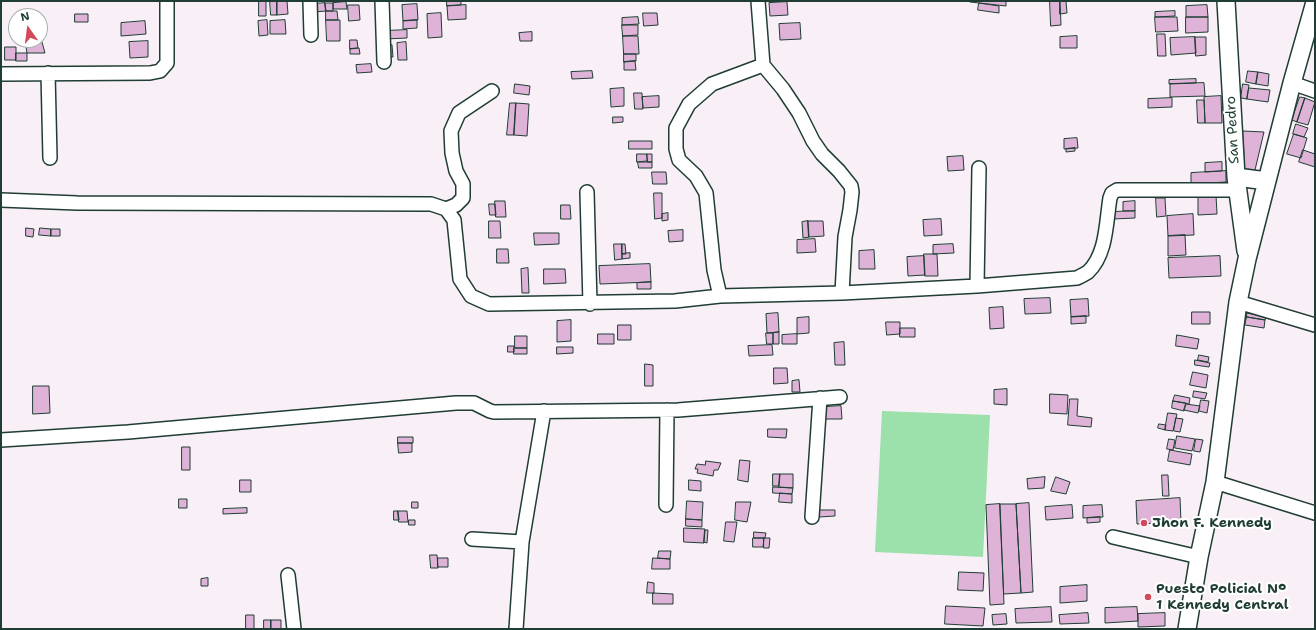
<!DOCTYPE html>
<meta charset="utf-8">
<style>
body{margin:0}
#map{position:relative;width:1316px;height:630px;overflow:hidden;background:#f9f0f7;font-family:"Shantell Sans",sans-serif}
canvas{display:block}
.frame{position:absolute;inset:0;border:2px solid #1f3d34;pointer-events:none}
.north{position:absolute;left:8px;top:8px;width:40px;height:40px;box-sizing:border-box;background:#fff;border:1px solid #a5b1ae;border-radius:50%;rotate:346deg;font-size:11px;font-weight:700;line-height:16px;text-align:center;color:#1f3d34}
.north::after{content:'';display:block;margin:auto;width:14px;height:18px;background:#d1495b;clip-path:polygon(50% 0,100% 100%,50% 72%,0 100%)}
</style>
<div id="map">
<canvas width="1316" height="630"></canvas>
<div class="frame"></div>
<div class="north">N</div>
</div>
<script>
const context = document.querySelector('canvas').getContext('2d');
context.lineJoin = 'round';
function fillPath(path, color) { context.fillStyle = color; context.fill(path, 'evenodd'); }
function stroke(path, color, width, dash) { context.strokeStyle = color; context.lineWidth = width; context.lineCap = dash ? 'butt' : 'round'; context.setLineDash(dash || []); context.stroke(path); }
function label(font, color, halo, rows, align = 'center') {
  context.font = font + ' "Shantell Sans",sans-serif'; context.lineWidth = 4; context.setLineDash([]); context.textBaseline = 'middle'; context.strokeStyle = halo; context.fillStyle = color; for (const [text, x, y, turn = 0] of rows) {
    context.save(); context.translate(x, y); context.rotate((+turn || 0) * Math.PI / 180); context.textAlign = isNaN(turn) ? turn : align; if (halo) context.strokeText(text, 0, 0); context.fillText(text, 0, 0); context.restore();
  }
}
fillPath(new Path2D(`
 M882,411L990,415L983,557L875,552Z`), '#9ce0ab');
const building = new Path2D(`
 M259,1H266V16H259Z
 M270,1H277V15H271Z
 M277,1H287L288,14L277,15Z
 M447,1H461V5L447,6Z
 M970,1H1006V6L970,2Z
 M1050,1H1060L1061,25L1051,26Z
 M1060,1H1066L1067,13L1060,14Z
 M346,2L347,9H333V3Z
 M787,2L788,15L770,16L769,3Z
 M325,3L326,11L314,12V4Z
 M325,3H333V11H326Z
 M979,3L999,6V13L978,10Z
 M417,4L418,20L403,21L402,5Z
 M348,5H359L360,20L349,21Z
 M466,5V19L448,20L447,6Z
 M1207,5L1208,17H1186V6Z
 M326,11H337L338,20H326Z
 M1175,11V16L1155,17V12Z
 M441,13L442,37L428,38L427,14Z
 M643,13H657L658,25L644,26Z
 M75,14H88V22H75Z
 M638,17L639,24L622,25V18Z
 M1155,17H1177L1178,31L1156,32Z
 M1186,17H1208V32L1186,33Z
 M267,20L268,35L259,36L258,21Z
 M285,20L286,34H270V21Z
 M326,20H340V41H327Z
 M417,20V28L403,29V21Z
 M145,21L146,34L121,36V23Z
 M800,23L801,39L780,40L779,24Z
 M622,25H638V35L623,36Z
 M407,30V38L385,39V31Z
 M532,32V41H520L519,33Z
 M1157,34H1165L1166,56H1158Z
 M40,35L45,53H27L25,40H40Z
 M623,36H638L639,54H624Z
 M1077,36V48H1060V37Z
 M1195,37H1206V55L1196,56Z
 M1195,37L1196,53L1171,55L1170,38Z
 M350,40H357L358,48L350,49Z
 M148,41V57L130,58L129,42Z
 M406,42L407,60H398L397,43Z
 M392,45L393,57H387V46Z
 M5,47H16V60H5Z
 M358,48H359L360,54H350V49Z
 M16,53H27V61H16Z
 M624,54H636V61L624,62Z
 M635,61L636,70H624V62Z
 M371,64L372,72L357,73L356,65Z
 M592,71L593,78L572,79L571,72Z
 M1248,71L1258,72L1256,84L1246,82Z
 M1258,72L1269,74L1268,86L1256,84Z
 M1196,79V83L1169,84V80Z
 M1204,83L1205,96L1170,97V84Z
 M515,84L530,86L529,95L514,93Z
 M1243,84L1249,85L1247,99L1241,98Z
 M624,88V106L611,107L610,89Z
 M1249,88L1270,90L1268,102L1247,99Z
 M634,93H642L643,109H635Z
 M659,96V107L643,108L642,97Z
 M1221,96L1222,123H1205L1204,97Z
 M1300,97L1305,98L1297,122L1292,120Z
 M1172,98V107L1148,108V99Z
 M1305,98L1315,102L1308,125L1297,122Z
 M1197,100H1204L1205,123H1198Z
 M510,103H516L514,135H507Z
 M516,103L529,104L527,136L514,135Z
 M613,117H623V122L613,123Z
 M1296,124L1308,128L1304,137L1293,134Z
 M1243,131L1264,132L1255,170L1245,169Z
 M1294,134L1307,138L1301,158L1287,154Z
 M1077,138L1078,148L1064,149V139Z
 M629,141H652V149H629Z
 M1075,148V151L1066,152V149Z
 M1303,150L1315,154V167L1299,162Z
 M637,154H647V161L637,162Z
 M647,154H652V162H648Z
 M963,156L964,170L948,171L947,157Z
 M638,162H652V168H639Z
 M1222,162V171L1205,172V163Z
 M1226,171V182L1191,184V173Z
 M652,172H666L667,184H653Z
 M654,193H662V218L655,219Z
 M1216,195L1217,214L1198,215V196Z
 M1156,198H1165L1166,216L1157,217Z
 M495,201H505L506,217H496Z
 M1135,201V211H1123V202Z
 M489,204H495L496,215H490Z
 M561,205H570L571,219H561Z
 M1135,211V218L1113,219V212Z
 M668,213V220L662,221V214Z
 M1193,214L1194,235L1168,236L1167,216Z
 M941,219L942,235L924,236L923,220Z
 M489,221H500L501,238H489Z
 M808,221H823L824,236L809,237Z
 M808,221L809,237L803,238L802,222Z
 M26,228L34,229L33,237L26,236Z
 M40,228L51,229V236L39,235Z
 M51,229H60V236H51Z
 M683,230V241L669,242L668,231Z
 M534,233H559V244L535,245Z
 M1185,235L1186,255L1168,256V236Z
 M815,239L816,252L797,253V240Z
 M614,244H622V259L615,260Z
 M622,244H625L626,254H622Z
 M953,244L954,253L933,254V245Z
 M497,249H508L509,263H497Z
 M874,250L875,269H859V251Z
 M630,253V258L622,259V254Z
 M924,254H937L938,276H925Z
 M924,256L925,275L908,276L907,257Z
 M1220,256L1221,276L1169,278L1168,258Z
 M650,264L651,282L600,284L599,266Z
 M528,268L529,293H522L521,269Z
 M544,269H565L566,283L544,284Z
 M651,282V289H637V283Z
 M1050,298L1051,313L1025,314L1024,299Z
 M1088,299L1089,316L1071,317L1070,300Z
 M1003,307L1004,328L990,329L989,308Z
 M1192,312H1210V324H1192Z
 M778,313L779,332L767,333L766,314Z
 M1247,313L1266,317L1265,320L1247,317Z
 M1086,316V323L1071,324V317Z
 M809,317V333L797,334V318Z
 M1247,317L1265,320L1264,328L1245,325Z
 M571,320V341L557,342V321Z
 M886,322H900V334L887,335Z
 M618,325H631V340H618Z
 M900,328H915V337H900Z
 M779,332V344H773V333Z
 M766,333H773V344H767Z
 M598,334H614V344H598Z
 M797,334V344H782V335Z
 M1177,335L1199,339L1197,349L1176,346Z
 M515,336H527V348H515Z
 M844,342L845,365H835L834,343Z
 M772,345L773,355L749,356L748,346Z
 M508,346H514V352H508Z
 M557,347H573V353L557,354Z
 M514,348H527V354H514Z
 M1199,355L1209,357L1208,362L1198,360Z
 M1195,360L1210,363L1209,367L1195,365Z
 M645,364L653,365V386H645Z
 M774,368H787L788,383L774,384Z
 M1193,372L1208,375L1206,388L1190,385Z
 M799,380L800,392H792V381Z
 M33,386H49L50,413L33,414Z
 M1007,389V405L994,404V390Z
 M1194,391L1207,393L1205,399L1193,397Z
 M1050,394L1068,395L1067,414L1050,413Z
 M1175,395L1190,398L1189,404L1173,401Z
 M1070,399H1078L1077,416L1092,418L1091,427L1068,425Z
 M1201,400L1209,401L1207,413L1199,411Z
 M1173,401L1186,403L1184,411L1172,408Z
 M1186,404L1200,406L1198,413L1184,410Z
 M841,406L842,419H825V407Z
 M1168,413L1177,414L1173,431L1165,430Z
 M1176,418L1183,419L1180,432L1174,431Z
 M1159,424L1166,425L1165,430L1158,428Z
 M768,429H787L786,438L768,437Z
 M1177,436L1195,439L1192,451L1175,448Z
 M398,437H413V443H398Z
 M1169,439L1175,440L1173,450L1167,449Z
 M1196,439L1203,440L1200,452L1194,451Z
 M398,443H412V452L399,453Z
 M182,447H190V470H182Z
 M1170,450L1192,454L1190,465L1168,461Z
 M740,460L750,461L748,482L738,480Z
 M706,461L721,463L718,470H714L713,476L697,473L698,469H695L697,464L705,465Z
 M773,474H780L779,486H773Z
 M780,474H793V488L779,487Z
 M1162,475H1168L1169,496H1163Z
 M1045,477L1044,488L1028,489L1027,479Z
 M1056,477L1070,482L1066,494L1051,491Z
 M240,480H251V492H240Z
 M689,480L701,481V491L689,490Z
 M773,487L793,488L792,494L773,493Z
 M780,493L792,494V503L779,502Z
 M1180,498L1181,522L1137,524L1136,501Z
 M179,499H187V508H179Z
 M687,501L703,502L702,520L686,519Z
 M412,502H418V508H412Z
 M736,502H751L747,522L735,520Z
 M1029,503L1033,592L1021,593L1016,504Z
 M1000,504L1004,604L990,605L986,505Z
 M1000,504H1016L1021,593L1004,594Z
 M1072,505L1073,518L1046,520L1045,507Z
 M1102,505L1103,517L1083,518V506Z
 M247,508V513L223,514V509Z
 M819,510H835V516L819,517Z
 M394,511H398L399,520H394Z
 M398,511H407L408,522H399Z
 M1100,517V522L1087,523V518Z
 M686,519L702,520V527L686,526Z
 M409,520H415V525H409Z
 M726,522H737L734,542L724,541Z
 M684,528L705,529L704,543L684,542Z
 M705,530H708L707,543L704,542Z
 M754,532L766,533L765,538H754Z
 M753,538H764L763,547H753Z
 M764,538H770L769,548H764Z
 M659,551H671L670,559L658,558Z
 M430,555H437L438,568H431Z
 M438,558H448V567H438Z
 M653,558L670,559V569H652Z
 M959,572L984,573L983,591L958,590Z
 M208,578V586H201V579Z
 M648,582L654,583V593H647Z
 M1087,585V601L1060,603V587Z
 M653,593L673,594V604H653Z
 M946,606L985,608L983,626L945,624Z
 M1051,607L1052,622L1016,623L1015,609Z
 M1137,607L1138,621L1105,623V608Z
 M1088,613L1089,623L1060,624L1059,615Z
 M1165,613V626L1138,627V614Z
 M1006,614L1007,624L993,625L992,615Z
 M246,615H254V629H246Z
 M264,620H271V629H264Z
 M271,620H281V629H271Z`);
fillPath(building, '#dfb3d7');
stroke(building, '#1f3d34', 1);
const minor = new Path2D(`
 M310,1L311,35
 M382,1L384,62
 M758,1L763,65L783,89L799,113L813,141L822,154L839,171L851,186L852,192L850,210L845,237L842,293
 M48,73L50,158
 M1,74L150,73L160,71L167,63V1
 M1292,83L1315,91
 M587,192L590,304
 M1,200L77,203L431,204L446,209L454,220L460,279L471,296L489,304L675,301L720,296L842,293L977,286L1077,278C1081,276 1085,274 1088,272C1107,254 1106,222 1110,198L1112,193L1117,190H1237
 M446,209L456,205L463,198V184L456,171L452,153L451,131L459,113L492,91
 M977,286L979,168
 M720,296L714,270L706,193L696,176L679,160L676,149V128L689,104L712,84L763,65
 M1238,302L1315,325
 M1,440L128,432L456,403H474L490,411L494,412L678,410L840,397
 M1215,482L1315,513
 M666,505L667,410
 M812,517L820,398
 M1113,537L1199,557
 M472,539L522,542
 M288,575L294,629
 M516,629L522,542L544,411`);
const major = new Path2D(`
 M1226,1L1236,177L1246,251
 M1236,177L1267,181
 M1187,629L1199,557L1215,482L1238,302L1247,259L1292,83L1315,2`);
stroke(minor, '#1f3d34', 16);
stroke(major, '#1f3d34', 20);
stroke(minor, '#fff', 13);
stroke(major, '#fff', 17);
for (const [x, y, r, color] of [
 [1144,523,4,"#d1495b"],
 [1148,597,4,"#d1495b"]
]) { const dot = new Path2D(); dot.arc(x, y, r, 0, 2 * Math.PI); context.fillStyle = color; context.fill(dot); stroke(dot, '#fff', 1.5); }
label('14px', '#1f3d34', '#fff', [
 ["San Pedro",1233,130,-93]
]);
label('bold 14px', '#1f3d34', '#fff', [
 ["Jhon F. Kennedy",1152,523],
 ["Puesto Policial N°",1156,589],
 ["1 Kennedy Central",1156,605]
], 'left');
</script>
